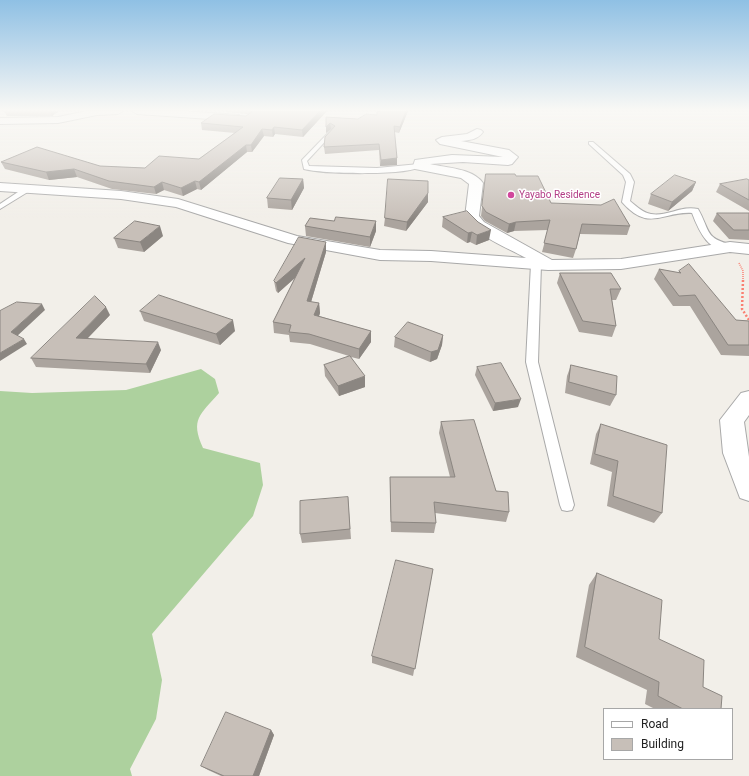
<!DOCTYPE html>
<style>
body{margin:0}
#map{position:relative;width:749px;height:776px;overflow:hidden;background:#f2efe9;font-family:Roboto,sans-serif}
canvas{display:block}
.legend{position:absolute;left:603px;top:708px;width:130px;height:52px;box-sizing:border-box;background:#fff;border:1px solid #a7a7a7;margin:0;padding:5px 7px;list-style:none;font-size:12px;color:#222}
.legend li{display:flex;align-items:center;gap:8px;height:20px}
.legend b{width:20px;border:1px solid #a7a7a7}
</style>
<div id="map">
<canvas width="749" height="776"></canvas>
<ul class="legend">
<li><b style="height:5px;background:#fff"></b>Road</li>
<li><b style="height:11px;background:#c7bfb8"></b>Building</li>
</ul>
</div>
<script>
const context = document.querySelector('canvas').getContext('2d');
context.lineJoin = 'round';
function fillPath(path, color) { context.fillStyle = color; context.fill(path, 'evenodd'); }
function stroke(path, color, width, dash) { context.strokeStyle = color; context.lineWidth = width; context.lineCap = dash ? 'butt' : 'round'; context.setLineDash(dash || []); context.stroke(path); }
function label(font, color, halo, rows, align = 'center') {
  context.font = font + ' Roboto,sans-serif'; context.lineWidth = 3; context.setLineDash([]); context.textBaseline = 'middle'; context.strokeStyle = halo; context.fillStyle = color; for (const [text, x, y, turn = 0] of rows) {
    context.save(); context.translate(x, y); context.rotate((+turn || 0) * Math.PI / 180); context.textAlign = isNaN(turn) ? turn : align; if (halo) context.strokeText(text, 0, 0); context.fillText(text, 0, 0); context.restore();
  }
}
fillPath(new Path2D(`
 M201,369L215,379L219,393C200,415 190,419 203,448L260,463L263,485L253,516L152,634L162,680L156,719L130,769L132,776H0V391L32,393L126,390Z`), '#add19e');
const service = new Path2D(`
 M331,130L334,132L333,133L307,161L309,166L377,168L419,164L422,166C409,176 322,174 304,169L302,160Z
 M589,142H593L630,174L634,182L630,201C636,206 643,213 651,214C667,217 681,205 698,209C711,232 704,238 733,245V249C709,255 699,231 692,213C663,211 649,233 622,202L626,182L623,175L589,144Z
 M24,188L31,190L0,209V204Z
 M536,261L541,264L538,362L574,505L572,510L567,511L562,510L560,505L526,362L531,264Z`);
const minor = new Path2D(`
 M87,111H123L118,114L97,115L58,123L0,124V118L58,117Z
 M132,111H183L239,115L244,118L239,121L137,114Z
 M477,129L481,130L483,132C477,140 470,140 461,141L509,150L518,157L512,164L508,165L463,162L430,164C447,168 472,168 483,183L479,216L484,222L552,260L621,259L730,242L749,244V254L730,252L621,269L548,270L431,261L380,260L288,243L176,207L121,199L0,191V183L121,191L178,199L297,236L380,250L431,251L526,258C506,247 478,237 465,217L469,184L461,178L415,169L413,166L415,160L452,155L503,157L440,144L436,140L442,137L467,134Z
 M749,391V415L744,422L749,457V501L740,498L723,453L720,420L741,393Z`);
stroke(service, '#a9a9a9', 2);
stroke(minor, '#a9a9a9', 2);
stroke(new Path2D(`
 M739,263L743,271V281`), '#fa8072', 1.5, [1, 1]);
stroke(new Path2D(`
 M743,280L742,309L749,320`), '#fa8072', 2.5, [2, 2]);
fillPath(service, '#fff');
fillPath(minor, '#fff');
fillPath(new Path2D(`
 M4,111H59L52,116H7Z
 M226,111H327L303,137L275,134L273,137L264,136L252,152H247L201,190L197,189L183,196L164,190L156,194L112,189L77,177L49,180L5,169L1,162L145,168L199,159L235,133L202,130L201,123L246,116L248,114H247L226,112Z
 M382,111H408L399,133L394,132L397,158V165L380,166L379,150L325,154L324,147L332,129H331L326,133V117L358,119L377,115Z
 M486,174L516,176L551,203L630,226L627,235L580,234L576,249L573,258L542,252L548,230L514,231L507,233L485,221L481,216Z
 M303,179L304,188L292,210L268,208L267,198Z
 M749,180V211L716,192L720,184Z
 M696,182L692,191L668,211L648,204L651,194Z
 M428,193V202L406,231L384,226L385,218Z
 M717,213H749V240L729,239L713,221Z
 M443,217L489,240L476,245L470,242L467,243L442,227Z
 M334,221L376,231L370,247L306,236L305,226Z
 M163,236L144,252L118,248L114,238Z
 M326,242V252L311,302L319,303L320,313L319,316L371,331V342L359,359L351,357L365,387L339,396L325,376L324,365L349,356L310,344L290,342L289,335L274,333L273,322L295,278L278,293L276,291L274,281Z
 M659,269L679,273V271L736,320L749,321V356L721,355L690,306H673L654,279Z
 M560,273L621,289L616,300H612L616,326L612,337L579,332L557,283Z
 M140,311L235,331L220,345L144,321Z
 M110,315L88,338L161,350L150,373L36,367L31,358Z
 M443,335L442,345L437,359L430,362L394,347L395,337Z
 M571,365L616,395L610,406L565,393L567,376Z
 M477,367L518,407L493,411L475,375Z
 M441,422L496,491L509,512L506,522L435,513L436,523L434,533L391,532L390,487V477H450L439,433Z
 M601,424L662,513L654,523L607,506L612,472L590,464L596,434Z
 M348,497L351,539L302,543L300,534Z
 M433,569L413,676L372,663V656Z
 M597,573L703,687L721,709H655L645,704L647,690L576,657L589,585Z
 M271,730L274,735L259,776H221L208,770L201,766Z`), '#aba49e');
fillPath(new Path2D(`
 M50,111H59L52,116Z
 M320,111H327L303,137L302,130Z
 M406,111H408L399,133L400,127Z
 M330,123L331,129L326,133V127Z
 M274,127L275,134L273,137L272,130Z
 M262,129L264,136L252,152L251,145Z
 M246,145L247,152L201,190L199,182Z
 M397,158V165L380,166L381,160Z
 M74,169L77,177L49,180L46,172Z
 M303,179L304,188L292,210L291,200Z
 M195,181L197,189L183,196L181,188Z
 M162,182L164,190L156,194L154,187Z
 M696,182L692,191L668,211L672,202Z
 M428,193V202L406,231L407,222Z
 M376,221V231L370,247V237Z
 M516,222L514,231L507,233L509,224Z
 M160,226L163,236L144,252L140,242Z
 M491,230L489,240L476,245L477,235Z
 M472,232L470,242L467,243L468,233Z
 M326,242V252L308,312L307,301Z
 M305,258L306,268L278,293L276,283Z
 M319,303L320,313L316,325L314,315Z
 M42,304L45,310L15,338L11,332Z
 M106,307L110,315L80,346L76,338Z
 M233,320L235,331L220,345L216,334Z
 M371,331V342L359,359V349Z
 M443,335L442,345L437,359L430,362L431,352Z
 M24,339L27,344L0,361V353Z
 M158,342L161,350L150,373L146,364Z
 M365,376V387L339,396L338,386Z
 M521,399L518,407L493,411L495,403Z
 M271,730L274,735L259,776H253Z`), '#8b8681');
const building = new Path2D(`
 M251,111H320L302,130L274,127L272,130L262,129L251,145H246L199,182L195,181L181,188L162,182L154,187L109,181L74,169L46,172L1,162L37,147L100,166L145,168L159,156L199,159L243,127L201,123L214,114L246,116L252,112Z
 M382,111H406L400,127L394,126L397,158L381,160L379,144L324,147L325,137L335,126L330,123L326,127V117L358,119L366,114L377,115V112Z
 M486,174H515L516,176H538L551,203L601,205L614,199L630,226L582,224L576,249L544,243L550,220L516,222L509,224L486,212L482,206Z
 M675,175L696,182L672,202L651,194Z
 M280,178L303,179L291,200L267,198Z
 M388,179L428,181V193L407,222L385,218Z
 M747,179L749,180V200L720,184Z
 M467,211L478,222L491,230L477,235L472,232L468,233L443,217Z
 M717,213H749V230H734Z
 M336,217L376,221L370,237L305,226L310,218L334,221Z
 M135,221L160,226L140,242L114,238Z
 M299,237L326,242L307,301L319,303L314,315L371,331L359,349L309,334L289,332L291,325L273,322L305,258L276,283L274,281Z
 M689,264L736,320L749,321V345H728L695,295L679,296L659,269L681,273L679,271Z
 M560,273H611L621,289H610L616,326L583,321Z
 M159,295L233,320L216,334L140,311Z
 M95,296L106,307L76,338L158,342L146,364L31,358Z
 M17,302L42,304L11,332L24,339L0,353V311Z
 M408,322L443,335L438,350L431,352L395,337Z
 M350,356L365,376L338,386L324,365Z
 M501,363L521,399L495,403L477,367Z
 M571,365L617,376L616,395L569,382Z
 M474,420L496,491L508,492L509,512L434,502L436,523L391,522L390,477H455L441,422Z
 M601,424L667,445L662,513L613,496L618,461L595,454Z
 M348,497L350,529L300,534V501Z
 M396,560L433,569L415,669L372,656Z
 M597,573L662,600L659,639L704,660L703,687L722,696L721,709H683L658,696L659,682L585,647Z
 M226,712L271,730L253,776H224L201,766Z`);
fillPath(building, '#c7bfb8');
stroke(building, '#8b8681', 1);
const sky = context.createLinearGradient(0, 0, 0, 220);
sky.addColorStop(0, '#8fc0e4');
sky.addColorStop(0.5, '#f9f8f5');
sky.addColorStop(1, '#f9f8f500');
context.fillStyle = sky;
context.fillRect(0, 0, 749, 220);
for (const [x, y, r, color] of [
 [511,195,4,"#d1479c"]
]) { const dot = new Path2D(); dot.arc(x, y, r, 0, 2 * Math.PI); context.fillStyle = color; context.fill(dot); stroke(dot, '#fff', 1.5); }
label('10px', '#b23c85', '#fff', [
 ["Yayabo Residence",519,195]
], 'left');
</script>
